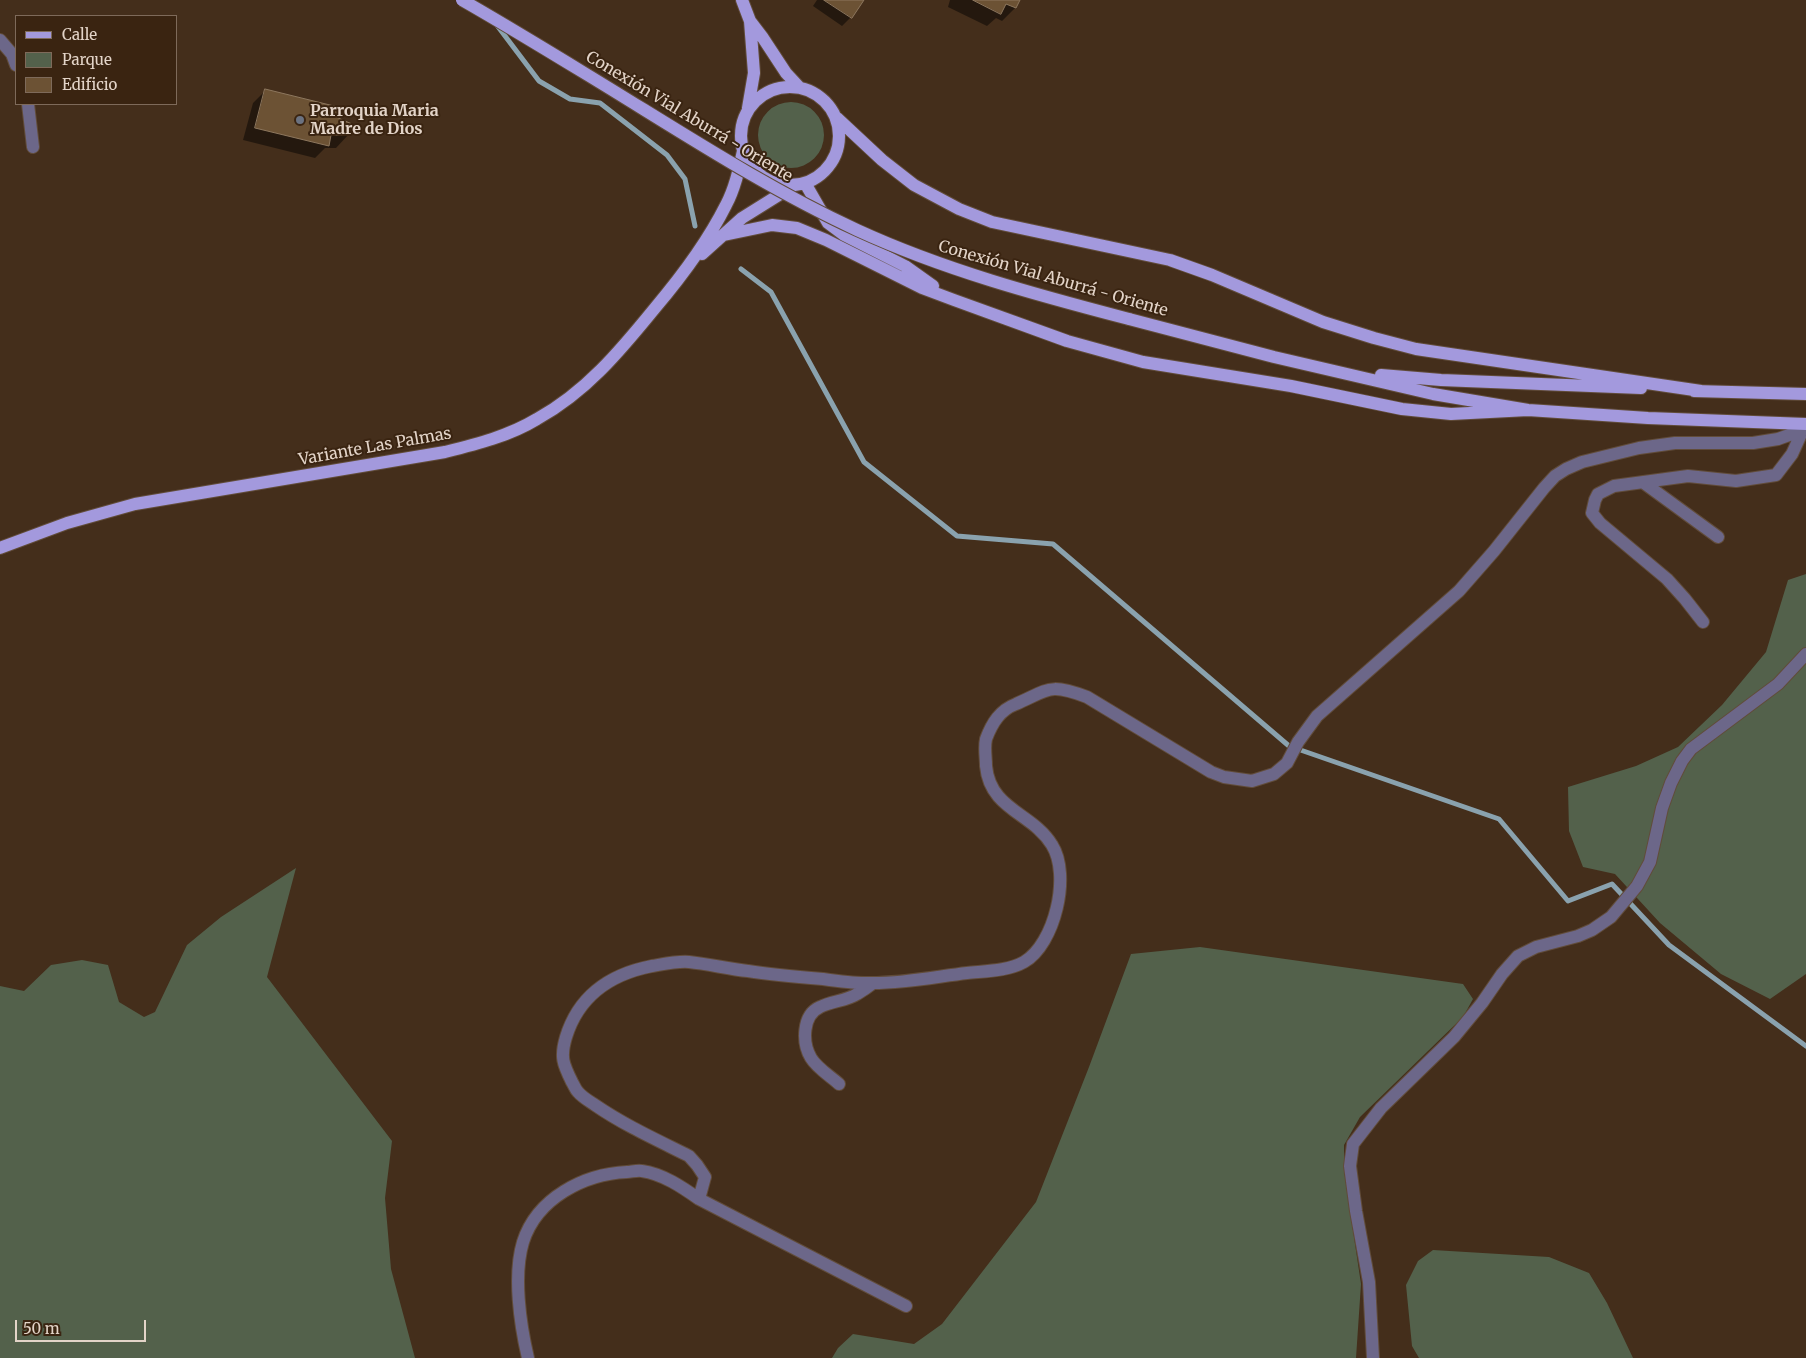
<!DOCTYPE html>
<meta charset="utf-8">
<style>
body{margin:0}
#map{position:relative;width:1806px;height:1358px;overflow:hidden;background:#442e1b;font-family:Merriweather,serif}
canvas{display:block}
.legend{position:absolute;left:15px;top:15px;width:162px;height:90px;box-sizing:border-box;background:#3a2411;border:1px solid #7e6a5a;margin:0;padding:6px 9px;list-style:none;font-size:15px;color:#e3d4c8}
.legend li{display:flex;align-items:center;gap:10px;height:25px}
.legend b{width:25px;border:1px solid #7e6a5a}
.scale{position:absolute;left:15px;top:1320px;width:131px;height:22px;box-sizing:border-box;border:2px solid #e3d4c8;border-top:0;padding-left:6px;font-size:15px;line-height:18px;white-space:nowrap;color:#e3d4c8;-webkit-text-stroke:4px #3a2411;paint-order:stroke}
</style>
<div id="map">
<canvas width="1806" height="1358"></canvas>
<ul class="legend">
<li><b style="height:6px;background:#a399dd"></b>Calle</li>
<li><b style="height:14px;background:#53614b"></b>Parque</li>
<li><b style="height:14px;background:#6c5234"></b>Edificio</li>
</ul>
<div class="scale">50 m</div>
</div>
<script>
const context = document.querySelector('canvas').getContext('2d');
context.lineJoin = 'round';
function fillPath(path, color) { context.fillStyle = color; context.fill(path, 'evenodd'); }
function stroke(path, color, width, dash) { context.strokeStyle = color; context.lineWidth = width; context.lineCap = dash ? 'butt' : 'round'; context.setLineDash(dash || []); context.stroke(path); }
function label(font, color, halo, rows, align = 'center') {
  context.font = font + ' Merriweather,serif'; context.lineWidth = 4; context.setLineDash([]); context.textBaseline = 'middle'; context.strokeStyle = halo; context.fillStyle = color; for (const [text, x, y, turn = 0] of rows) {
    context.save(); context.translate(x, y); context.rotate((+turn || 0) * Math.PI / 180); context.textAlign = isNaN(turn) ? turn : align; if (halo) context.strokeText(text, 0, 0); context.fillText(text, 0, 0); context.restore();
  }
}
fillPath(new Path2D(`
 M758 135a33 33 0 1 1 66 0a33 33 0 1 1-66 0Z
 M1806,574V974L1770,999L1721,974L1660,923L1615,874L1583,867L1569,831L1568,787L1636,766L1678,747L1722,705L1766,652L1788,580Z
 M296,868L267,977L392,1141L385,1198L391,1269L415,1358H0V986L24,991L51,965L82,960L108,965L119,1002L144,1017L155,1012L187,945L221,917Z
 M1200,947L1463,984L1473,999L1463,1017L1360,1117L1344,1145V1170L1361,1284L1356,1358H832L838,1348L853,1334L914,1344L942,1324L1036,1202L1089,1067L1131,954Z
 M1433,1250L1549,1257L1589,1273L1607,1303L1633,1358H1419L1412,1346L1406,1285L1418,1261Z`), '#53614b');
fillPath(new Path2D(`
 M817,0H862L851,17L842,26L813,6Z
 M950,0H1019L1015,8L1002,21L996,18L987,26L948,7Z
 M266,90L335,117L349,134L336,148H325L315,158L243,140L253,103Z`), '#0007');
stroke(new Path2D(`
 M496,24L539,81L570,99L600,103L667,155L685,179L695,226
 M741,269L771,292L864,462L957,536L1053,544L1289,746L1499,819L1568,901L1612,884L1669,945L1806,1046`), '#8aa2ae', 5);
const building = new Path2D(`
 M824,0H864L852,18Z
 M973,0H1020L1016,8L1006,4L1001,14Z
 M265,89L338,107L336,117L352,124L350,135H331L329,146L255,128Z`);
fillPath(building, '#6c5234');
stroke(building, '#8d775e', 1);
const minor = new Path2D(`
 M0,40L12,54L16,65
 M28,104L33,147
 M1644,483L1718,537
 M1703,622L1685,599L1667,579L1600,523L1592,513L1595,500L1598,494L1614,486L1688,476L1736,481L1776,475L1792,454L1803,430
 M839,1084C830,1076 817,1068 811,1058C802,1043 802,1015 820,1007C832,1001 846,1001 857,994C862,991 868,987 873,983
 M699,1199L705,1177L697,1165L689,1156C657,1140 624,1125 595,1105C589,1101 582,1097 578,1092C575,1089 574,1085 572,1082C563,1064 560,1057 566,1037C579,995 611,974 652,966C664,964 677,961 689,962C709,964 728,969 748,971C773,975 798,977 823,979C837,981 851,983 865,983C899,984 934,977 967,973C986,971 1008,971 1024,962C1055,944 1071,875 1052,845C1033,813 990,810 986,766C986,757 984,748 986,739C992,723 1000,710 1016,704C1050,689 1049,683 1087,697L1211,772L1224,777L1252,781L1274,774L1287,763L1298,742L1317,716L1459,591L1494,551L1544,488L1555,476L1566,469L1582,462L1639,448L1675,443H1753L1778,439L1806,429
 M528,1358C520,1324 513,1275 523,1242C537,1198 584,1174 627,1172C631,1172 637,1170 642,1171C663,1174 682,1187 699,1199L906,1306
 M1373,1358L1369,1282L1356,1211L1350,1166L1353,1144L1381,1108L1454,1037L1482,1003L1502,974L1518,956L1536,947L1578,936L1592,930L1611,917L1637,886L1650,862L1662,808L1671,783L1682,761L1691,749L1778,684L1806,654`);
const major = new Path2D(`
 M742,0L750,21L763,38L786,73L799,87
 M741 136a49 49 0 1 1 98 0a49 49 0 1 1-98 0Z
 M748,108L754,73L750,21
 M837,118L882,160L914,185L959,209L992,222L1170,260L1212,275L1323,322L1374,338L1416,349L1701,391
 M805,183L828,223L844,235L905,266L933,286
 M724,235L772,225L797,228L826,240L922,288L954,300L1067,341L1143,362L1291,386L1402,409L1451,414L1528,410
 M702,254L742,218L790,188
 M1129,319L1274,357L1433,394L1528,410L1648,418L1806,424
 M1381,375L1441,380L1641,388
 M1694,391L1806,394
 M0,548L67,523L135,504L445,452C477,444 509,436 537,419C586,392 620,351 655,308C682,276 707,243 726,205C735,188 739,169 743,151`);
stroke(minor, '#614c3a', 14);
stroke(major, '#614c3a', 14);
stroke(minor, '#6c6789', 12);
stroke(major, '#a399dd', 12);
const majorBridge = new Path2D(`
 M462,0C504,24 545,49 586,74C675,128 762,186 857,230C944,270 1037,295 1129,319`);
stroke(majorBridge, '#614c3a', 14, []);
stroke(majorBridge, '#a399dd', 12);
for (const [x, y, r, color] of [
 [300,120,5,"#6b7280"]
]) { const dot = new Path2D(); dot.arc(x, y, r, 0, 2 * Math.PI); context.fillStyle = color; context.fill(dot); stroke(dot, '#3a2411', 2); }
label('bold 16px', '#e3d4c8', '#3a2411', [
 ["Parroquia Maria",310,111],
 ["Madre de Dios",310,129]
], 'left');
label('16px', '#e3d4c8', '#3a2411', [
 ["Conexión Vial Aburrá - Oriente",689,117,31],
 ["Conexión Vial Aburrá - Oriente",1053,279,16],
 ["Variante Las Palmas",375,447,-10]
]);
</script>
